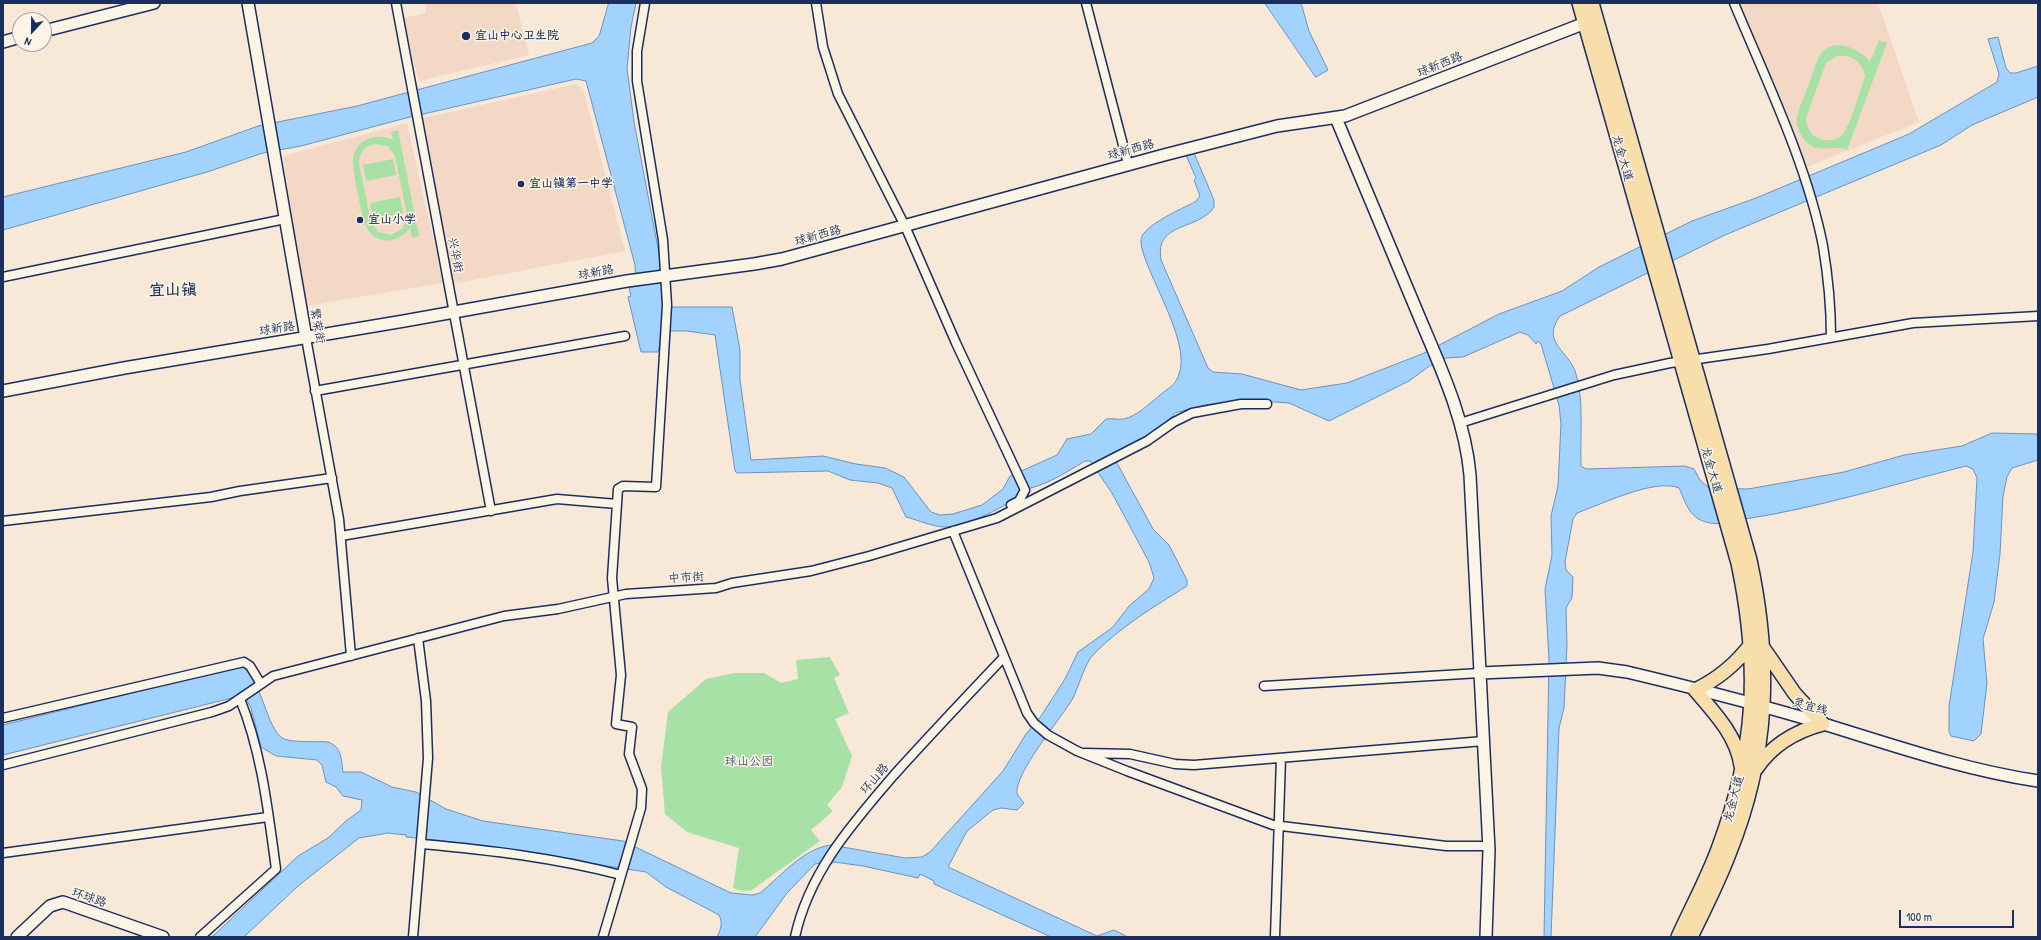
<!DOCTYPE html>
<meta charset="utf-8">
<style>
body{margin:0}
#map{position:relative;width:2041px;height:940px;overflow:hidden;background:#f8e8d7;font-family:"Patrick Hand",sans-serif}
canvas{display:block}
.frame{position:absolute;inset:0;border:4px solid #1b2f5e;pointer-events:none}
.north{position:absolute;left:12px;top:12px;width:40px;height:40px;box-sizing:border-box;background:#fcf5e5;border:1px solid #a2a6af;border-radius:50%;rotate:202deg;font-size:11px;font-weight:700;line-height:16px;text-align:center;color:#1b2f5e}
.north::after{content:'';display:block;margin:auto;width:14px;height:18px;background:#1b2f5e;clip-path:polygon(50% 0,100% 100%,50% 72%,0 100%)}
.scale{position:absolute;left:1899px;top:910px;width:115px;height:18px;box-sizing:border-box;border:2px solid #1b2f5e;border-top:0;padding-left:5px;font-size:12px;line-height:14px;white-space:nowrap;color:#1b2f5e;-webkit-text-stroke:3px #fcf5e5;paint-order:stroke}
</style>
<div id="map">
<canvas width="2041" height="940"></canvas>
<div class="frame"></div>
<div class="north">N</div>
<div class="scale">100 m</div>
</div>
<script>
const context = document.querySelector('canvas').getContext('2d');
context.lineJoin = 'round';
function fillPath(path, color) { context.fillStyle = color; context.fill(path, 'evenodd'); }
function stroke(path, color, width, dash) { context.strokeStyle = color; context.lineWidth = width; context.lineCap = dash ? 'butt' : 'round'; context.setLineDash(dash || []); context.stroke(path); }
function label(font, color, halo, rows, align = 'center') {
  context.font = font + ' "Patrick Hand","LXGW WenKai TC",sans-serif'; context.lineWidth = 3; context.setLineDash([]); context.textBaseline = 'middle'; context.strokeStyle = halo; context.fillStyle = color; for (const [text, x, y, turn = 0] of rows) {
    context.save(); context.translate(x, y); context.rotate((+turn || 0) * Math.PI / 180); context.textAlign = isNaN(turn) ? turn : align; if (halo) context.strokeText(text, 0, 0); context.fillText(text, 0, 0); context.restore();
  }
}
fillPath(new Path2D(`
 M425,3H516L529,55L419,81L403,18L426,13Z
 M1739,3H1878L1919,122L1807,167Z
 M576,84L583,89L625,251L452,284L423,118Z
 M407,123L443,283L306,306L283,156Z`), '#f4d8c6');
fillPath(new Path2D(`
 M1879,40L1887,43L1847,150C1834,144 1821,154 1807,143C1802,138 1798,131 1797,124C1796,112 1803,100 1807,89C1811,79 1814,67 1819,57C1830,36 1859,47 1870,62ZM1837,56C1852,54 1863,62 1865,77C1860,90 1851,123 1844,133C1838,141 1826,142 1818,138C1810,134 1807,127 1806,118L1826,63Z
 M398,130L419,236L412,238L410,228C399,243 377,246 367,228C362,220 352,168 353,159C355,139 376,132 393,140L391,132ZM375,144L388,146L395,156L407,215L403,228L391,235L378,232L371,222L359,163C359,153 365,146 375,144Z
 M393,159L396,175L366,181L363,165Z
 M400,197L403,213L373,219L370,203Z
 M830,657L840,675L834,678L849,713L835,719L852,756L842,787L827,805L833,811L811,830L820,841L752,890C745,892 740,891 733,888L739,848L687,832L665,814L661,767L668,712L706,679L734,673H764L781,683L798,679L796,660Z`), '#a8e1a5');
const water = new Path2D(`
 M609,3H636L631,27L627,68L634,122L661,264L663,307H732L740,350V380L751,460L823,456L856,464L885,468L904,477L931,512L940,515L953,514L982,505L1003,489L1010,476L1057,455L1067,439L1091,434L1106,419C1112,418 1118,420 1124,419C1137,416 1149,404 1159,396C1166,389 1174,387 1178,377C1196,341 1132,255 1142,236C1149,223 1181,209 1195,202L1200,196L1194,180L1196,178L1186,155L1194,153L1214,200V207C1199,231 1154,221 1161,260L1208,368L1213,372L1242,374L1301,390L1347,383L1422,354L1499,314L1562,291L1599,267L1692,221L1756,198L1909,134L1997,82L1999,74L1988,39L1998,37L2006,68L2010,73H2016L2038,66V97L1972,125L1941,145L1725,235L1560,316C1540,343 1570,351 1576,374C1584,398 1580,439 1581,466L1586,469L1685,466L1694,469L1700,480L1709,488L1748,489L1844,472L1904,455L1962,446L1992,433L2038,434V460L2012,468L2007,477L2003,496L2000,554L1994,602L1983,639L1987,683L1981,734L1974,741L1951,736L1949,732V706L1973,552L1977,478L1973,469L1966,466L1958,468C1888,486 1817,508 1745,519C1733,521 1718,526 1706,522C1689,518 1685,501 1679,488C1655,478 1602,504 1577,513L1573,519L1565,562L1566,570L1573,577L1572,598L1567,606L1566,610L1567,645L1564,708L1559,728L1551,937H1544L1549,660L1545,589L1552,555L1551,516L1558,486L1561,424L1559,405L1541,344L1538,341L1536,344L1528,335L1520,332L1463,357L1446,358L1431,365L1409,381L1329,421L1289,403L1245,400L1204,405L1175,413L1164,426L1137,443L1112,454L1153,529L1169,545L1187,580V586C1155,606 1120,627 1094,654C1085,662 1079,686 1073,698C1061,719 1014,773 1017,794L1024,803L1017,810L1001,808L993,810L967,831L948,867L1097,936L1114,930L1128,937H1051L934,884V881L920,874L918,878L863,866L834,862L829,865L820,863L815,864L787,893L755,937H717C721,929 723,923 719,915L666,887L646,872L462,843L406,837V835L388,833L359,838L298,886L244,937H212L298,856L328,838L346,821L361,810L362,800L343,796L336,787L326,782L322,765L317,760L276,756L261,747L251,708L244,695L3,755V725L240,666C261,673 266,731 284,739C295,743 316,741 328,742C342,747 341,759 343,772H361L392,787L416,792L446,809L483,821L623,841L731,893L752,895L760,893C781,876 804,848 831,845L905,858L922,857L930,852L1003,771L1026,734L1041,716L1065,679L1078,652L1113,627L1129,606L1149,589L1154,578L1149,562L1112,493L1090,461H1085C1065,473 1044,487 1021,490C1014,506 962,527 945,527C933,527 918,520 906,517L892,488L878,483L850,480L828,471L737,473L735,471L715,335L687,331H663L658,352H641L628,297L631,296L629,288L636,286L635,265L586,81L576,79L406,118L301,146L263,153L207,172L3,230V197L186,152L258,126L357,106L592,43L599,36Z
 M1265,3H1301L1309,31L1328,70L1316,77Z`);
fillPath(water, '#a2d3ff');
stroke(water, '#6c91bf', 1);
const street = new Path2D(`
 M396,3L491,511
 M816,3L823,47L838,94L905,226L956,343L1025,490L1019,501L1011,505
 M1086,3L1128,164
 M1734,3C1766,80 1807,164 1823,246C1828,276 1831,306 1831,337
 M3,277L285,219
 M306,338L339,519L351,656
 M315,391L625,336
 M1460,423L1614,375L1670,363L1768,349L1913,323L2038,316
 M3,521L211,497L240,491L332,478
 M953,531L1027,713L1034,723L1048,735L1077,751L1127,771L1273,825L1446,846H1489
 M341,536L557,499L617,504
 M1264,686L1480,673
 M3,718L244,662L250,666L261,684
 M1085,753L1130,754L1175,764L1194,765L1484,741
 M3,765L212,712L229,706L273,676L504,616L558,609L626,594L716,588L732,583L811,571L869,556L997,518L1147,441L1174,422L1192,413L1241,404H1267
 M422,844C489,850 556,858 621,875
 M3,853L268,817
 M200,937L276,869C268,811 262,753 240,699
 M413,937L428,758L426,701L418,638
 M603,937L641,808L642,789L629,754L632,727L616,724L621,675L612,578L618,489L623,486L656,487L667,305L663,240L637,81V51L645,3
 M795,937C809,872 852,824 894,775C930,735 967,696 1004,657
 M1275,937L1281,758`);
const secondary = new Path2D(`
 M248,3L306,338
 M44,31L154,3
 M3,42L20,37
 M1336,118C1363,182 1389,245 1416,309C1438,362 1465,417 1470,475L1489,850L1486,937
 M3,391L124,368L404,321L627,281L754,264L782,259L1164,155L1277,126L1345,116L1593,20
 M1480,673L1598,668L1627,672C1686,686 1745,701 1804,718C1881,741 1958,769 2038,781
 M17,937L50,906L63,902L163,937`);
const primary = new Path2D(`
 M1579,3L1738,563C1760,668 1756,748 1718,849C1707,879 1691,908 1678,937
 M1592,3L1750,560C1772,663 1769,755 1729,854C1718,883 1704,910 1691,937
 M1764,649L1795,694L1823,724
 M1741,766C1737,736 1714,712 1695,690C1718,679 1736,664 1751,644
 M1756,769C1772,745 1796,731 1823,724`);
stroke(street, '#1b2f5e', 11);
stroke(secondary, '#1b2f5e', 14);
stroke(primary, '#1b2f5e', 16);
stroke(street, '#fcf5e5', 8);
stroke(secondary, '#fcf5e5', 11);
stroke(primary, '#f8deab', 13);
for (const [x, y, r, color] of [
 [466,36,5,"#1b2f5e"],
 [521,184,4,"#1b2f5e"],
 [360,220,4,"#1b2f5e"]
]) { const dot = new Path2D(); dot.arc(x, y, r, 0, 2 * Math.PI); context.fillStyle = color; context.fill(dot); stroke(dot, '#fcf5e5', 1.5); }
label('bold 12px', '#1b2f5e', '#fcf5e5', [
 ["宜山中心卫生院",475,36],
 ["宜山镇第一中学",529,184],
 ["宜山小学",368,220]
], 'left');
label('12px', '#1b2f5e', '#fcf5e5', [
 ["球新西路",1440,65,-22],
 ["球新西路",1131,150,-15],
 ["龙金大道",1622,158,74],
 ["球新西路",818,236,-15],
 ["兴华街",455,255,79],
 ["球新路",596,273,-10],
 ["繁荣街",317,326,80],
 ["球新路",277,329,-9],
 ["龙金大道",1711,470,74],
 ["中市街",686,578,-3],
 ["灵宜线",1810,707,16],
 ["环山路",875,779,-49],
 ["龙金大道",1734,799,-75],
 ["环球路",89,898,19]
]);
label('12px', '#3e5c70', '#fcf5e5', [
 ["球山公园",749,762]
]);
label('bold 16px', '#1b2f5e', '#fcf5e5', [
 ["宜山镇",173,291]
]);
</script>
